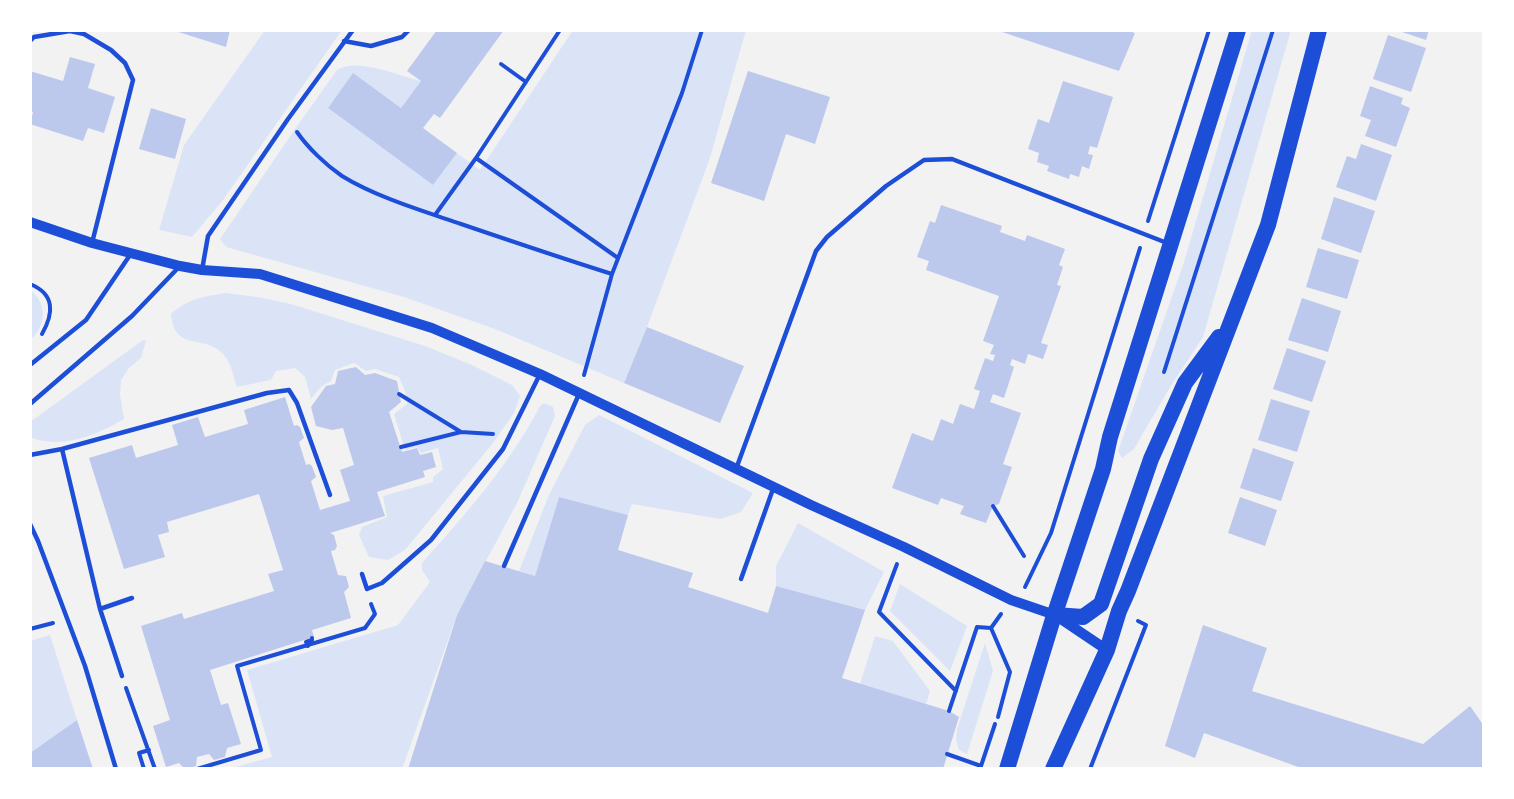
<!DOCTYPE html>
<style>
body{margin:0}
#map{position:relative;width:1514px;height:799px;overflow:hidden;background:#f2f2f2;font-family:Arial,sans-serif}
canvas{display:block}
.frame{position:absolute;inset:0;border:32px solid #fff;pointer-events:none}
</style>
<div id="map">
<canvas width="1514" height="799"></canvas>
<div class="frame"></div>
</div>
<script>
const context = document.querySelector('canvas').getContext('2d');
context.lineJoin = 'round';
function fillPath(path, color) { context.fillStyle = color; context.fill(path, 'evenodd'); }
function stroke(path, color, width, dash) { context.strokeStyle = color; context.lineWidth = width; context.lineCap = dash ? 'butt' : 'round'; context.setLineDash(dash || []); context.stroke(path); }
fillPath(new Path2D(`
 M265,30H342L223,200L192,237L159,230L184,145Z
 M573,30H746L710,158L647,327L624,383L495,329L404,297L226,247L220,239L295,129L337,70C357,57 399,76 421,81L401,108L353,74L328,108L433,185L457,153L480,170Z
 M1252,30H1291L1203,337L1170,387L1134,449L1122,458L1118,451L1184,262Z
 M30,290C48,303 46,327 30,340Z
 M226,293L257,297L291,304L425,346L472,365L512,385L520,396L514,413L493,443L405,550L388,560L369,557L359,535L362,527L387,517L383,496L433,482V477L443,469L438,448L421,453L417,447L405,450L394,414L407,404L405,391L399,377L375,369L366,371L354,363L335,370L331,381L322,386L311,399L305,377L295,368L276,371L271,380L237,387C233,376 231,361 222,353C203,334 174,352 171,314C187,299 205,296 226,293Z
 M143,340L146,341L141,358L129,368L121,380L120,395L124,419C97,435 61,450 30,437V422Z
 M544,403L553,407L555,416L517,503L457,615L402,769H228L272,757L247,670L398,625L430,582L422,570V563C466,514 510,464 540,406Z
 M599,415L753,493L741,512L720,519L632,504L628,515L559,497L535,576L519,571L549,495L585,425Z
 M798,523L884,572L865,610L776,586V566Z
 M900,584L967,626L950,671L890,611Z
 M50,635L77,720L30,753V641Z
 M875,636L893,641L930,691L926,704L860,684Z
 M985,643L993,671L967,754L959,750L956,740L957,729Z`), '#dbe4f7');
fillPath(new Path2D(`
 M172,30H230L226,47Z
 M437,30H504L440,118L434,114L423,128L457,153L433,185L328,108L353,73L401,108L421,81L407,71Z
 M996,30H1126L1135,33L1119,71Z
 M1396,30H1429L1426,40Z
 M1388,35L1426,48L1411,92L1373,79Z
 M70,57L95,64L88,88L115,97L104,133L88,128L83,141L30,124L33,112L30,111V71L63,81Z
 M748,71L830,97L815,144L786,134L764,201L711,183Z
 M1063,81L1113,97L1097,148L1090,146L1088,154L1093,155L1089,169L1082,166L1079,177L1070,174L1069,179L1047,171L1049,166L1037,162L1039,153L1028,149L1038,119L1049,123Z
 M1370,86L1403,98L1401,104L1410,108L1396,147L1365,136L1371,120L1360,116Z
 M151,108L186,119L175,159L139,149Z
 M1361,144L1392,155L1376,201L1336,187L1347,156L1356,159Z
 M1334,197L1375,211L1361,253L1321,239Z
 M941,205L1002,226L1000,232L1025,241L1027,235L1065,249L1059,265L1063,267L1057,285L1061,286L1041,343L1048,345L1043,359L1028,354L1025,364L1012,359L1010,365L1014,367L1004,398L993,394L990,402L1021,413L1003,464L1012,467L999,504L993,506L986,523L960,514L964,506L941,498L938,505L892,488L912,433L933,441L941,419L953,424L960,404L974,409L980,391L974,389L985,358L993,361L995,355L990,354L994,345L983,341L999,296L926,270L929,261L917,257L930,221L935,223Z
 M1318,248L1359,260L1347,299L1306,287Z
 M1302,298L1341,311L1328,352L1288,340Z
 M647,327L744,366L720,423L624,383Z
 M1287,348L1326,361L1312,402L1273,389Z
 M356,367L365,375L375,373L397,381L401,402L389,412L402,452L417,448L420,455L432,452L436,467L423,471L425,477L377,492L385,516L330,533L334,535L337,546L335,550L331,551L338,575L346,576L349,587L344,592L351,618L312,630L314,637L210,670L221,705L228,703L241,744L227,748L225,757L214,760L209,754L197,757L196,766L185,769L179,763L166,767L153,726L170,720L141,626L182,613L184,619L274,591L268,574L283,570L259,494L167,522L169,532L158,535L165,557L124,569L89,458L132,445L136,458L178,445L172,425L198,417L205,437L248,424L244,410L285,397L294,426L297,425L300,427L304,438L299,442L306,465L309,464L312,466L316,477L311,481L320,510L350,501L340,470L354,465L343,428L332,430L316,426L311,407L326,386L335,384L338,371Z
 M1271,399L1310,411L1297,452L1258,440Z
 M1253,448L1294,462L1281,501L1240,488Z
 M559,497L628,515L618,550L693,573L688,587L768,613L776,586L865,610L842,678L949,711L959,717L943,769H408L457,615L485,561L535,576Z
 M1240,497L1277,510L1265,546L1228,533Z
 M1203,625L1267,648L1252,691L1423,744L1470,706L1484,726V769H1304L1204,733L1195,758L1165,746Z
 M77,720L93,769H30V753Z`), '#bdc9ec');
stroke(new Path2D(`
 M560,30L476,158L618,258
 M501,64L526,82
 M297,132C308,148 326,165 342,176C376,197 423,211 461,224C511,241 561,258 612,274
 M435,215L476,158
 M1148,221L1209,30
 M30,284C55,294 54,313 42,334
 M1164,372L1273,30
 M584,375L612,274L682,93L702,30
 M399,394L461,432L401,447
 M461,432L493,434
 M993,506L1024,556
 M897,564L879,612L956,691
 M1025,587L1051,533L1140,248
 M30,629L53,623
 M308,646L306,642L312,640V638
 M126,688L155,769
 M949,711L977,627L991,628
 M998,717L1010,672L991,628L1001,614
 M947,754L981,766
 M144,769L139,753L149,750
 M197,769L261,750L237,666L365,628L375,614L371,604
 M980,769L995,724
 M1090,769L1146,625L1138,621`), '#1d4ed8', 4);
stroke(new Path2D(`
 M30,41L34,37L70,31L84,34L111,50L125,63L133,80L92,243
 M344,41L371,46L402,37L409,30
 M202,270L208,236L288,119L353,30
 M30,365L86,320L130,255
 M30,404L132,316L178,268
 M62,449L100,609L122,676
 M30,455L62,449L267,393L289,390L297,403L330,495
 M736,469L816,251L827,237L886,186L924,160L952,159L1167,243
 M30,524L38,541L85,666L116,769
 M504,566L579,394
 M362,574L367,589L382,583L431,540L503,449L540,374
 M741,579L773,489
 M100,609L132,598`), '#1d4ed8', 4.5);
stroke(new Path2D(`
 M30,222L92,243L180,266L202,270L260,274L432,328L540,374L811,505L904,547L1011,600L1055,615L1107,650`), '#1d4ed8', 10);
stroke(new Path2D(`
 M1055,615L1083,617L1101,604L1151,459L1185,383L1219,337
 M1007,769L1052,622L1103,469L1110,437L1238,30
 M1053,769L1107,650L1119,611L1128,591L1268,225L1319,30`), '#1d4ed8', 16);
</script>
